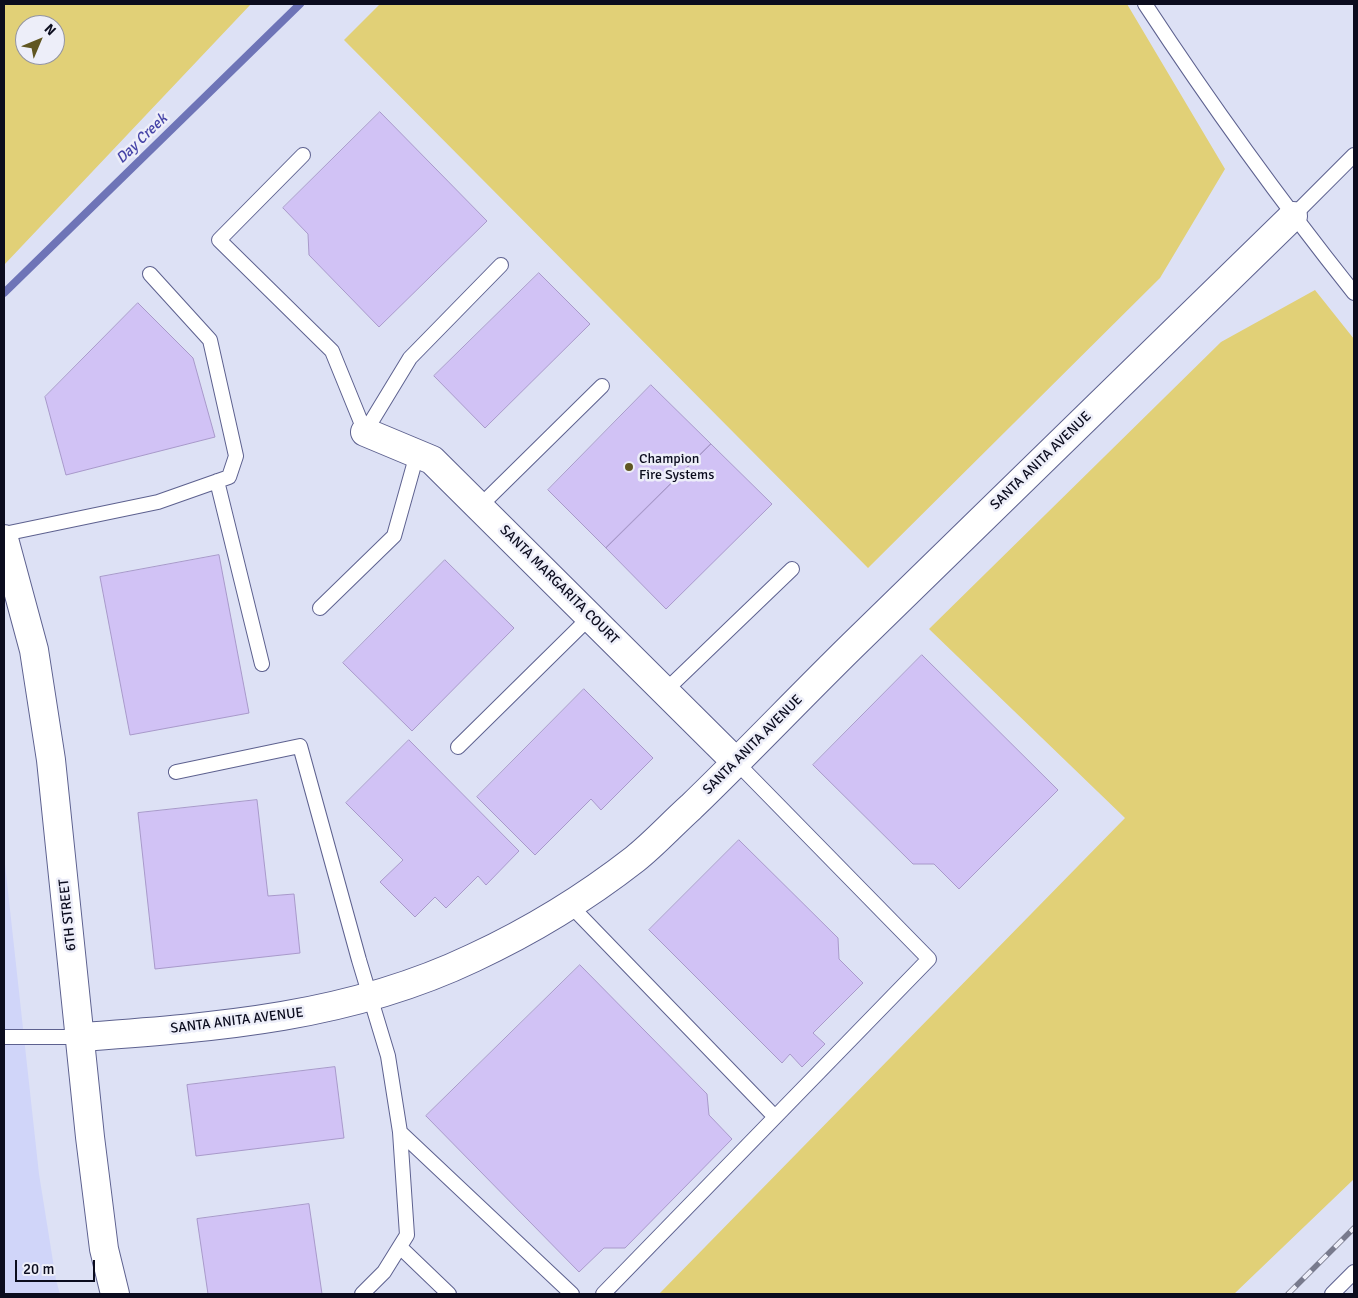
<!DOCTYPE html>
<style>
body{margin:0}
#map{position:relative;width:1358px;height:1298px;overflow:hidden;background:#dde1f5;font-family:Signika,sans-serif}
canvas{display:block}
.frame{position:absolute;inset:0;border:5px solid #0b0c1e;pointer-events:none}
.north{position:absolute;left:15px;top:15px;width:50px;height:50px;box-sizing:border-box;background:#edeef9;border:1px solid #9394a1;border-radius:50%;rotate:45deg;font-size:14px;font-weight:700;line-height:20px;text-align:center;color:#0b0c1e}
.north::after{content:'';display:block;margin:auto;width:18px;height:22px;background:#605622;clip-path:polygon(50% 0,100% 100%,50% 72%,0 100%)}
.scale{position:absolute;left:15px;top:1260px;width:80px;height:22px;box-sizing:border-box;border:2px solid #0b0c1e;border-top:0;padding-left:6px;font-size:15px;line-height:18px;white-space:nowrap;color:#0b0c1e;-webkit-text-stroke:4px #edeef9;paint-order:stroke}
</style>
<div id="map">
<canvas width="1358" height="1298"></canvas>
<div class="frame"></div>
<div class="north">N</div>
<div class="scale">20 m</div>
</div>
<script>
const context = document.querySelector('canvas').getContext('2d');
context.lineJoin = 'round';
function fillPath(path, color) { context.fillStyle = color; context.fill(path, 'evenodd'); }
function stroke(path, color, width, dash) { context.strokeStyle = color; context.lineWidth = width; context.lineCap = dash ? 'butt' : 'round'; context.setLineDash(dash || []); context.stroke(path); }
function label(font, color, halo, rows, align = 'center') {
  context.font = font + ' Signika,sans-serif'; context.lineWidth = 5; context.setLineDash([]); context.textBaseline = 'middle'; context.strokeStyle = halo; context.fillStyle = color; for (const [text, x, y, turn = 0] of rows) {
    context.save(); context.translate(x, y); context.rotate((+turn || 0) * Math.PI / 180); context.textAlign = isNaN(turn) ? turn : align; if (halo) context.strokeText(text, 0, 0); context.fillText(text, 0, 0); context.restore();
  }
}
fillPath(new Path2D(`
 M4,855L39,1174L56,1280L60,1294H4Z`), '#d0d5f9');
fillPath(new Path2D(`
 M4,4H251L4,265ZM25,25H55V55H25Z
 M380,4H1127L1225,169L1160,278L868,568L344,40Z
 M1315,290L1354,339V1179L1234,1294H659L1125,818L929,629L1221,342Z`), '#e1d077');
stroke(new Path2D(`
 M4,293L300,4`), '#6e74b7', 8);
const building = new Path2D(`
 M380,112L487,221L379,327L309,255L308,234L283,208Z
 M539,273L590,324L485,428L434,376Z
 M138,303L193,358L215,437L66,475L45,397Z
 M651,385L711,444L606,548L548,490Z
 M711,444L772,504L666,609L606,548Z
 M219,555L249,713L130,735L100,577Z
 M445,560L514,628L412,731L343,663Z
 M922,655L1058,790L959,889L934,864H913L813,765Z
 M584,689L653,758L601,810L591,799L535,855L477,797Z
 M409,740L519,851L486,885L478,876L446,908L435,897L415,917L380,882L403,860L346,803Z
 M257,800L268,896L294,894L300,953L155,969L138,813Z
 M739,840L838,938L839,959L863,983L813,1033L825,1044L802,1067L790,1054L782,1063L649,930Z
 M580,965L707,1094L709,1115L732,1139L625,1248H604L579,1272L426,1116Z
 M335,1067L344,1138L196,1156L187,1085Z
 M309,1204L322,1294H208L197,1219Z`);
fillPath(building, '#d1c2f5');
stroke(building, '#a899ca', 1);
const service = new Path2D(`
 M1145,4C1210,103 1280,200 1354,293
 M303,155L219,240L332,351L365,432
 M1293,216L1354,155
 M365,432L410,358L501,265
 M217,481L262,664
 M479,507L602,386
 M4,534L158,502L229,477L236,456L210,340L150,274
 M320,608L394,536L417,454
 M665,691L792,569
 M458,747L590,617
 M176,772L300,746L359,960L388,1056L400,1132L407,1235L384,1272L362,1294
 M570,905L775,1117
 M4,1037H81
 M400,1132L572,1294
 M400,1247L449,1294
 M603,1294L929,959L737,763
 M1332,1294L1354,1272`);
const minor = new Path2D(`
 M365,432L432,460L737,763
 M81,1037C217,1027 347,1018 473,958C531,931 585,898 635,859C655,843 672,824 691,807C746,754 798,699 852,646C999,502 1146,359 1293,216`);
const tertiary = new Path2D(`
 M4,539L34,650L51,760L90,1137L104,1249L115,1294`);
stroke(service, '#5d618f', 16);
stroke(minor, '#5d618f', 30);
stroke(tertiary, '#5d618f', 30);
stroke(service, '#fff', 14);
stroke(minor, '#fff', 28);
stroke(tertiary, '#fff', 28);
const rail = new Path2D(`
 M1288,1294L1354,1228`);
stroke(rail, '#787a8d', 5.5);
stroke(rail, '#edeef9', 4, [11]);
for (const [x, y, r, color] of [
 [629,467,5,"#605622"]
]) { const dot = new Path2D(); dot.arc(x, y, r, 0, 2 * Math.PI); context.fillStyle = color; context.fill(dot); stroke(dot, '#edeef9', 2); }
label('14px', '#0b0c1e', '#edeef9', [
 ["Champion",639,459],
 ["Fire Systems",639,475]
], 'left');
label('14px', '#0b0c1e', '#edeef9', [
 ["SANTA ANITA AVENUE",1041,461,-44],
 ["SANTA MARGARITA COURT",559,585,45],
 ["SANTA ANITA AVENUE",753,745,-45],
 ["6TH STREET",68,915,-96],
 ["SANTA ANITA AVENUE",237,1021,-7]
]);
label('italic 15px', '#4543a7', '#edeef9', [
 ["Day Creek",142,139,-44]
]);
</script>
